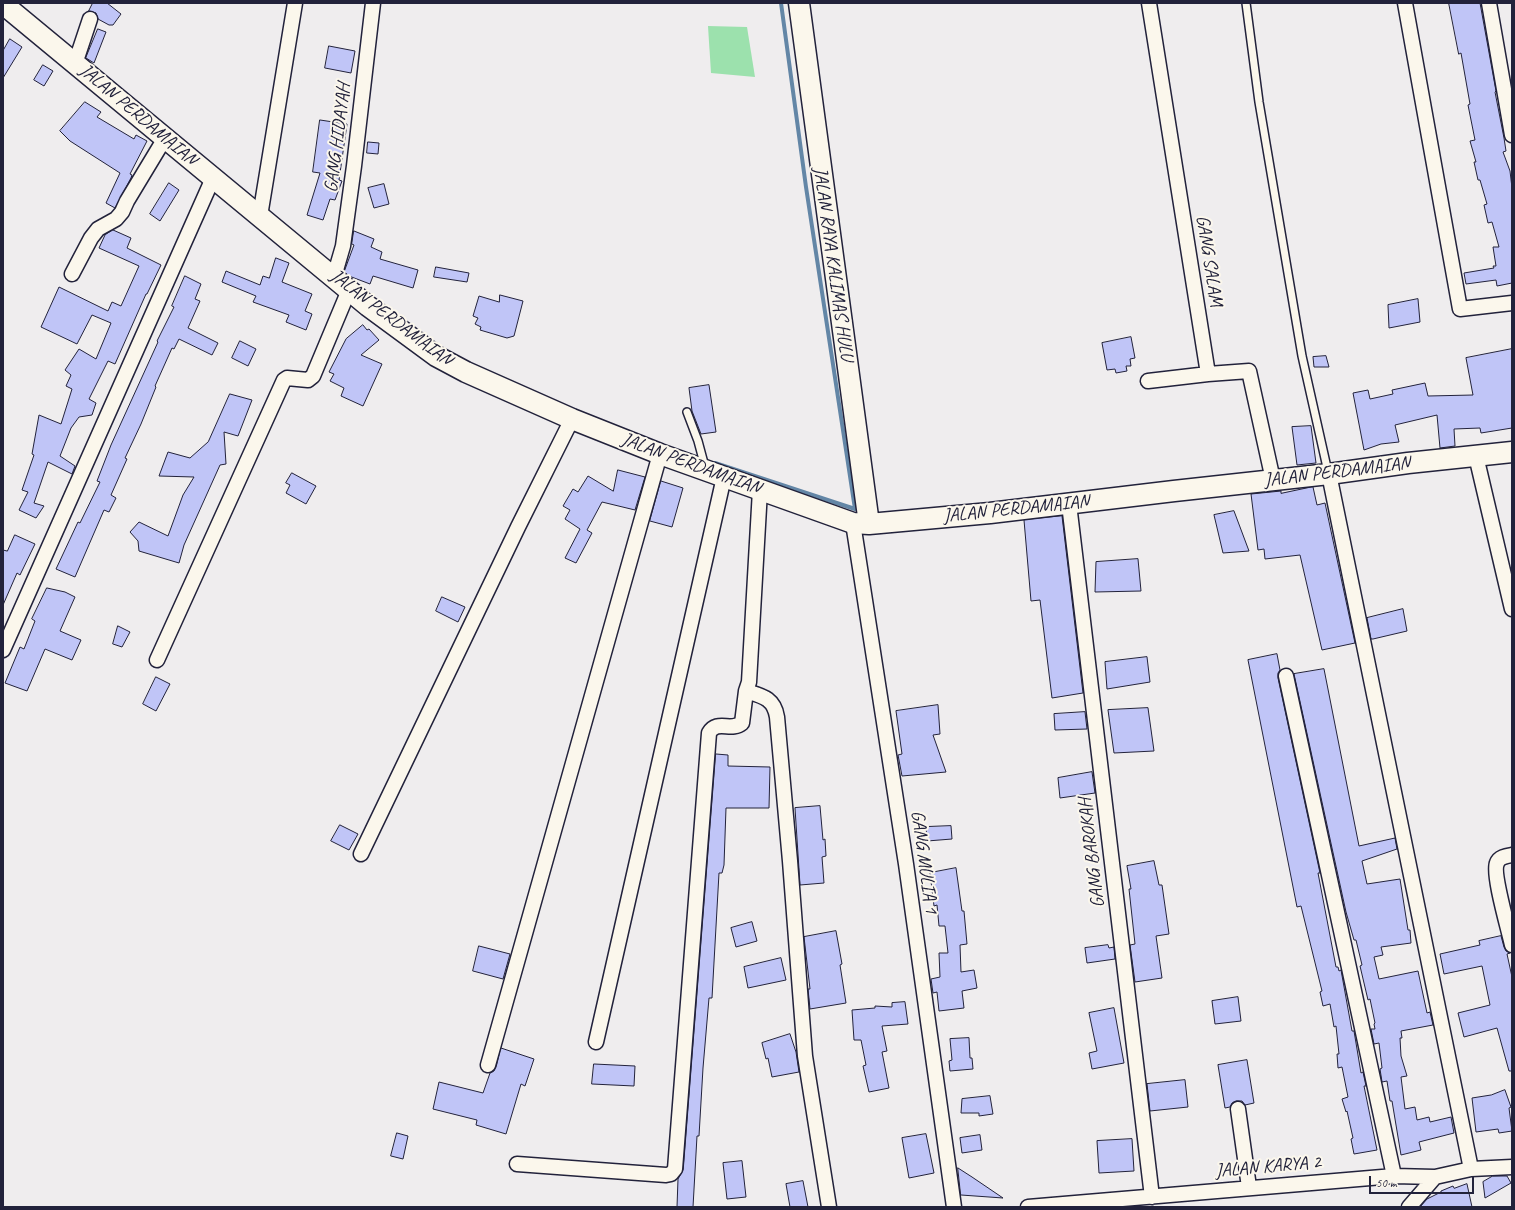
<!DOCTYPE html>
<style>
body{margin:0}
#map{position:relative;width:1515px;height:1210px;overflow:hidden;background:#efedee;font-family:Caveat,sans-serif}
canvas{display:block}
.frame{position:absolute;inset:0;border:4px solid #22223b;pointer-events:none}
.scale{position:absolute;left:1369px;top:1176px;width:105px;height:18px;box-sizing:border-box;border:2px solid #22223b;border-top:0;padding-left:5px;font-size:12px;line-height:14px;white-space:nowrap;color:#22223b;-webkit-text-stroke:3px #fbf7ec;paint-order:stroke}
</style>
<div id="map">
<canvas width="1515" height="1210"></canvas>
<div class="frame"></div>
<div class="scale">50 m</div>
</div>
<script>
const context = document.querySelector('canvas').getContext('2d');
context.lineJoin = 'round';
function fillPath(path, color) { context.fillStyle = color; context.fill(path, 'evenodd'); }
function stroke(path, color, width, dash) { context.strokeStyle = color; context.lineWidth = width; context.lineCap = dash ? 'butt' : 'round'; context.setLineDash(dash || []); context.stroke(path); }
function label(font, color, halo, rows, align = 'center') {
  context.font = font + ' Caveat,sans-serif'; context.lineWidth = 4; context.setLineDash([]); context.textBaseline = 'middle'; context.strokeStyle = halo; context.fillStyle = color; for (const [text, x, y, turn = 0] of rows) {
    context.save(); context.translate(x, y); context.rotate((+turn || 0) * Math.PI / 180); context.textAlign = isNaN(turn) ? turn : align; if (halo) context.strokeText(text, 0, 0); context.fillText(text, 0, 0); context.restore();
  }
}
fillPath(new Path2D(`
 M708,26L747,27L755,77L711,73Z`), '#9ce1ad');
stroke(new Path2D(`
 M715,463L855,509L806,187L781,3`), '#6386a6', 4);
const building = new Path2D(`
 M93,3H107L121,14L113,25H109L98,19L96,13L89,11Z
 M1449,3H1480L1496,91L1495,92L1504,138L1506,151L1503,152L1510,171L1512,188V283L1497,286L1496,280L1466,284L1464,273L1494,268L1493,266H1496L1493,247H1499L1492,222L1488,223L1484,205L1487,204L1480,180H1478L1474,162H1476L1470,141L1475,140L1468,105L1470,104L1461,53L1459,54Z
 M98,29L106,32L94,63L86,58Z
 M10,39L22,47L3,78V51Z
 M329,46L355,51L351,73L325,68Z
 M43,65L53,71L44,86L34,80Z
 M85,102L101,112L97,117L134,139L136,135L147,141L130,174L132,175L131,178L115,208L106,203L120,173L70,141L60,131Z
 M320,120L347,124L339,180L342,181L335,200L330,199L323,220L307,215L320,173L313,172Z
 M368,142L379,143L378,154L367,153Z
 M169,183L179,190L160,221L150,214Z
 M384,184L389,204L374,208L368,188Z
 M113,230L131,238L127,248L161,265L147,294H146L115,364L108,361L89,399L96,403L92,415L79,417L71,428L60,456L75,466L72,474L48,462L34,503L44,506L36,518L19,510L28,492L22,490L34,455L32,454L39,415L61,424L72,389L66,386L71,375L65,370L79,349L96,359L111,323L92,315L77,344L41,327L59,287L108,311L112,302L121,306L139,266L99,248L105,235Z
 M354,231L374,239L371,247L382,252L380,259L418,270L413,288L373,276L370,284L349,276L344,272L354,245L352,244Z
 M276,258L289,263L282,282L312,294L305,311L312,314L306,330L286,322L289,315L253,302L256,296L222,282L226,271L260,285L263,276L269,278Z
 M436,267L469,273L467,282L434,277Z
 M185,276L201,284L195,299L200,301L188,328L218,343L212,355L179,339L174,349L172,348L155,386L156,387L141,424L125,458L127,459L111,495L116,498L109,512L104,510L75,577L56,569L78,522L80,523L100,482L97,481L111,445L158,342L157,341L174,307L172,306Z
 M500,295L523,301L514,336L507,338L480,330L481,327L475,324L478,318L473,316L479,296L499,302Z
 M1418,299L1420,322L1389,328L1388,305Z
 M363,325L367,330L369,329L379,340L361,355L382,364L363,406L341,396L344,388L330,381L334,374L329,372L346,339Z
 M1131,337L1135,358L1130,359L1131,366H1126L1127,371L1116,373L1115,369L1107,370L1102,343Z
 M240,341L256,349L248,366L232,358Z
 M1512,349V428L1481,433L1480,428L1454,429L1455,446L1440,448L1437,415L1395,425L1399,442L1381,444L1364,450L1353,393L1368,390L1370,399L1393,394L1392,390L1425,383L1428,396L1473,395L1466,358Z
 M1326,356L1329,367H1314L1313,357Z
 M709,385L716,432L701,434L692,411L689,388Z
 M230,394L252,400L238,436L224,432L226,464L220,465L184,545L179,563L139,551L138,541L130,532L139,522L168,536L183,495L194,477L159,476L168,452L190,458L208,442Z
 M1311,426L1316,463L1297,465L1292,427Z
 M618,470L645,477L635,510L602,502L587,530L592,533L576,563L565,558L580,529L565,519L570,510L563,506L573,489L578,492L588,476L613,491Z
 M292,473L316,486L306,504L286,493L290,485L286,483Z
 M661,481L683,488L672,527L650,521Z
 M1313,487L1317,505L1325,503L1355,643L1322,650L1300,555L1265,559L1264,549L1258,550L1251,494L1281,491V493Z
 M1234,511L1249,551L1223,553L1214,515Z
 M1062,516L1083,693L1052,698L1040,600L1031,601L1024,520Z
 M15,535L35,544L20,575L17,573L3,605V550L7,551Z
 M1138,559L1141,591L1095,592L1096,562Z
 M47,588L65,592L75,597L60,631L81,640L72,660L45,649L27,691L5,683L20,647L24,649L35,621L32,619Z
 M442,597L465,607L458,622L436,611Z
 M1403,609L1407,631L1373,639H1371L1367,618Z
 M118,626L130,632L122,647L113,644Z
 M1277,654L1280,670L1278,673V678L1320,873H1318L1336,967H1338L1339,971L1341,970L1352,1031H1354L1361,1073L1363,1072L1366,1086H1364L1377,1150L1354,1154L1351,1139L1353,1138L1347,1111L1346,1112L1342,1099L1348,1097L1342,1067L1338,1068L1337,1054H1339L1336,1026L1334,1027L1330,1004L1323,1006L1320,992L1322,991L1301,906L1297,907L1248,660Z
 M1147,657L1150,682L1107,689L1105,662Z
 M1324,669L1359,846L1395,838L1397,849L1362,861L1367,884L1400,879L1408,930H1410L1411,943L1381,947L1383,955L1374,957L1379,979L1418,971L1427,1013L1430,1012L1433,1025L1401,1031L1402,1038H1400L1401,1056L1407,1076L1401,1077L1405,1109L1415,1107L1417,1120L1429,1117L1430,1122L1451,1117L1454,1133L1419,1142L1421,1150L1401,1155L1392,1101H1390L1387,1081L1382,1082L1380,1069L1382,1068L1379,1043L1374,1044L1371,1029H1375L1374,1024L1375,1023L1370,999L1368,1000L1360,966L1362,965L1356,940H1354L1346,912L1294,674Z
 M156,677L170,684L156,711L143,704Z
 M938,705L940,734L933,735L946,772L902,776L898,755L902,754L896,711Z
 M1148,708L1154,751L1114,753L1108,710Z
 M1085,712L1087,729L1055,730L1054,714Z
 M716,754L728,755V766L770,767L769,808H726L724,865L722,873H719L712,998H709L703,1068L699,1136H697L693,1207H677L678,1179L683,1170Z
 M1092,772L1095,793L1060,798L1058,778Z
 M820,806L823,840L825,839L826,856L822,857L824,883L800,885L795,808Z
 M340,825L358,834L349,850L331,841Z
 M951,826L952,839L927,841L926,827Z
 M1154,861L1159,885H1162L1169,934L1156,936L1162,978L1135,982L1130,945L1135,944L1129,889H1131L1127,866Z
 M956,868L962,911H964L967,944L960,945L961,972L974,970L977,988L962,991L964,1008L939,1011L937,992L933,993L931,979L940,977L939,953H948L945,926H939L937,905L934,906L930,873Z
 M752,922L757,941L736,947L731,928Z
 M836,931L842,964L840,965L846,1003L810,1009L808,989H810L804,937Z
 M1501,936L1504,947L1506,951L1510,953L1507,954L1512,977V1071H1509L1497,1028L1464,1037L1458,1013L1490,1005L1482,966L1444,974L1440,954L1480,945L1479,941Z
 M1108,945L1109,948L1114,947L1115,959L1087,963L1085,948Z
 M479,946L510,954L503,979L473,971Z
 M781,958L786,980L748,988L744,967Z
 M1238,997L1241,1021L1215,1024L1212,1001Z
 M905,1002L908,1024L882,1026L887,1051L882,1052L889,1088L869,1092L863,1066L866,1065L861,1040H854L852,1010L875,1008V1006L892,1007V1003Z
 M1114,1008L1124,1063L1092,1069L1089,1053L1097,1051L1089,1013Z
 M790,1034L796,1052L799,1072L772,1077L768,1058L766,1059L762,1043Z
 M969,1038L970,1058H972L973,1069L950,1071L949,1061L952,1060L950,1039Z
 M501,1048L534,1059L525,1086L521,1084L506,1134L476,1125L477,1120L433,1109L439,1082L483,1093L490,1073L494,1071L496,1067Z
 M1247,1060L1254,1103L1245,1105L1242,1101H1236L1232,1103L1230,1107L1225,1108L1218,1065Z
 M594,1064L635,1066L634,1086L592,1084Z
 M1185,1080L1188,1107L1150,1111L1147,1084Z
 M1505,1090L1511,1107L1509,1108L1512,1131L1499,1133L1498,1129L1476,1132L1472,1098L1491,1095Z
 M990,1096L993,1114L979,1116V1113H961L962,1099Z
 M397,1133L408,1136L403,1159L391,1156Z
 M926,1134L934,1173L909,1178L902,1138Z
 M980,1135L982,1150L962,1153L960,1138Z
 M1132,1139L1134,1171L1099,1173L1097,1141Z
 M742,1161L746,1197L727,1199L723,1163Z
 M958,1168L972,1177L1003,1198L961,1195Z
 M1493,1176H1507L1511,1183L1485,1198L1483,1182Z
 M803,1181L808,1207H790L786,1184Z
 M1467,1184L1472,1207H1420L1427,1199L1441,1192V1191L1453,1186L1454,1188Z`);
fillPath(building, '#c0c5f7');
stroke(building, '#22223b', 1);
const lane = new Path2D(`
 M1246,3L1259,102L1302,356L1328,472
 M687,412L698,441L705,467`);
const street = new Path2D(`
 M1149,3L1208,374L1249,371L1273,480
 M1405,3L1460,309L1512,303
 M1489,3L1512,135
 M74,61L78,55L90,19
 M260,216L295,3
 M72,274L91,238L98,229L116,219L122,212L127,201L165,138
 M334,277L343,246L354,166L373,3
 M1148,381L1208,374
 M1476,456L1512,609
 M1329,474L1471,1169
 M760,490L749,682L746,691C762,696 774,698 777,717L790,861L805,1056L829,1207
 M1069,504L1152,1197
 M853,523L906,864L954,1207
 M3,650L213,178
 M157,660L284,380L287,378L308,380L313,376L349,290
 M1286,676L1394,1176
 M361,854L518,527L572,419
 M1512,855C1506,856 1499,857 1497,863C1492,873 1509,931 1512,945
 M596,1042L724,477
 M488,1065L660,454
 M1238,1109L1249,1187
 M517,1164L666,1175L671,1174L675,1169L709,733C717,719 731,732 742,723L746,691
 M1028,1207L1394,1176L1435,1177L1471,1169L1512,1167
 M1409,1207L1435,1177`);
const secondary = new Path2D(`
 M799,3L869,524
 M3,4L368,306L436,356L466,372L572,419L660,454L853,523L869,524L990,513L1174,491L1329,474L1408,463L1512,452`);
stroke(lane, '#22223b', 10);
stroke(street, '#22223b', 17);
stroke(secondary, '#22223b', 23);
stroke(lane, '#fbf7ec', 7);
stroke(street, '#fbf7ec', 14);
stroke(secondary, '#fbf7ec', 20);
label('19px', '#22223b', '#fbf7ec', [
 ["JALAN PERDAMAIAN",138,115,40],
 ["GANG HIDAYAH",338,138,-83],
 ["GANG SALAM",1209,261,81],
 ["JALAN RAYA KALIMAS HULU",833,264,82],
 ["JALAN PERDAMAIAN",391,318,37],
 ["JALAN PERDAMAIAN",691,464,20],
 ["JALAN PERDAMAIAN",1337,472,-7],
 ["JALAN PERDAMAIAN",1016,509,-6],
 ["GANG BAROKAH",1092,853,-97],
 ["GANG MULIA 1",924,862,82],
 ["JALAN KARYA 2",1268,1167,-5]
]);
</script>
